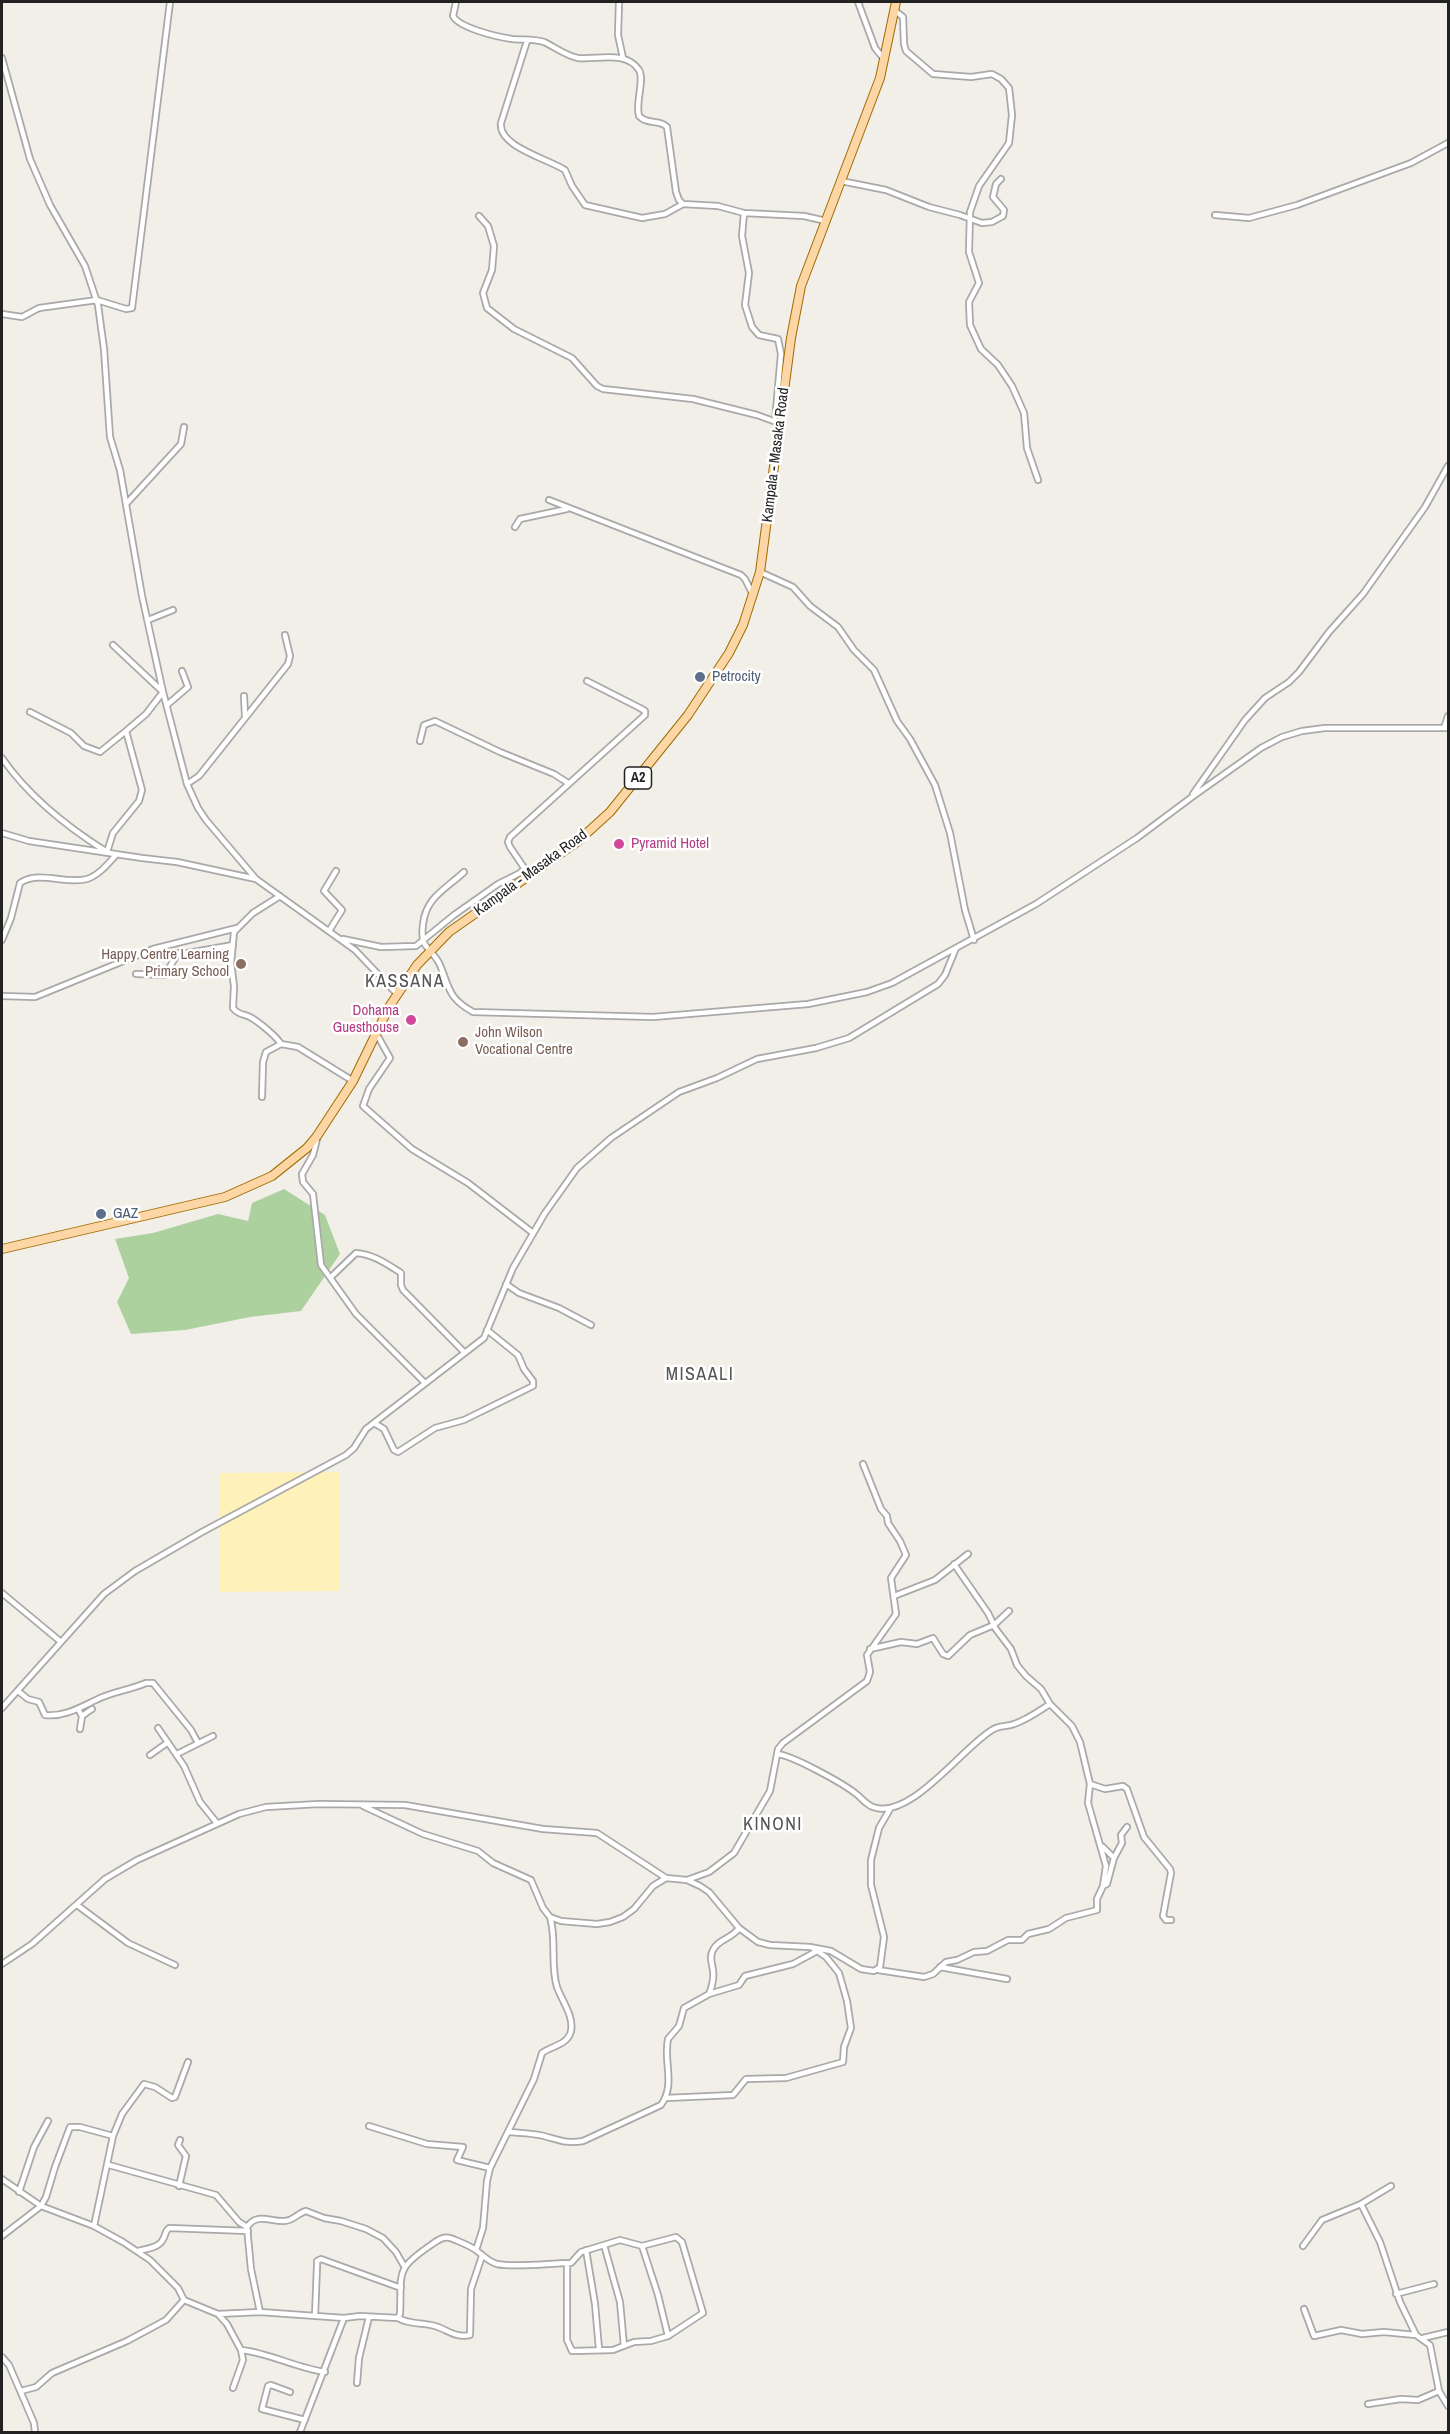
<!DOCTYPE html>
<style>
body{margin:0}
#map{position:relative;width:1450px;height:2434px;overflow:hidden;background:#f2efe9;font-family:"Archivo Narrow",sans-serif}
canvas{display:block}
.frame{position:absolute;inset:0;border:3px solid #222;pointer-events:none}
</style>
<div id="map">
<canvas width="1450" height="2434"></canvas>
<div class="frame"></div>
</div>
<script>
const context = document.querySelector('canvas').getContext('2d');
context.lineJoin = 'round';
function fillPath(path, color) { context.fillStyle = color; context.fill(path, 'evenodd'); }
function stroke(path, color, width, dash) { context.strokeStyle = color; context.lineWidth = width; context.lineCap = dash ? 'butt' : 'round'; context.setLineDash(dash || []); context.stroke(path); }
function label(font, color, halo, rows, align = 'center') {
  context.font = font + ' "Archivo Narrow",sans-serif'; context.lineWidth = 5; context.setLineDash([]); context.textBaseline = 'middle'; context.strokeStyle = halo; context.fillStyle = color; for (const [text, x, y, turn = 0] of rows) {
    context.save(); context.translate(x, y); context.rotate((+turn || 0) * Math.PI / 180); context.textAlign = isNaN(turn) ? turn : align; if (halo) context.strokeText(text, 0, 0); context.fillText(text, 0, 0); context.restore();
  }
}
fillPath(new Path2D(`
 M284,1189L325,1215L340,1254L301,1311L250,1317L185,1330L131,1334L117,1302L129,1278L115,1239L153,1233L218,1214L248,1221L252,1203Z`), '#add19e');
fillPath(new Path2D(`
 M339,1472L340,1591L220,1592V1473Z`), '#fff1ba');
const minor = new Path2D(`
 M456,2L453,16C459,28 498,37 512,39C522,40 535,39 544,42C555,47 566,56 578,58C598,60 626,50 639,70C645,80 635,102 639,116C647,125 660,119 667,127L676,192L679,200L683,204
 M619,2L618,35L623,58
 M858,2L875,48L884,59
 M894,10L903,17L904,44L906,51L933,74L971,77L992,74L1001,79L1009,88L1012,115L1009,143L979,186L970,212L969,252L979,283L969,302L970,325L981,349L998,365L1012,386L1024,413L1027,448L1038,480
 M527,41L501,123C498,147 549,159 565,170L572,186L585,205L642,218L665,214L683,204L718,206L744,213L804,216L826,221
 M2,58L30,159L50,205L85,266L98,305L104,349L110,437L120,470L142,596L163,692L187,784L198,808L206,820L256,879
 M841,181L886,190L929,207L960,215L982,223L992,222L1003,216L1004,210L993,197L996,184L1001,179
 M744,213L742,236L749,273L745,305L752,327L759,335L778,339L781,354L775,421
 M1215,215L1249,218L1297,205L1411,163L1448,143
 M479,216L488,226L494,246L492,270L483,293L487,308L514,329L572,358L597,386L603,389L693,399L757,415L779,423
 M2,314L22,317L39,308L97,300L126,309L132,308L170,2
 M549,500L741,575L745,579L752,593
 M126,504L181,444L184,427
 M515,527L520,519L567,509
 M760,572L793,587L810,606L838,627L854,650L874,670L897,721L910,739L935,785L950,833L965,910L974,940
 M148,620L173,610
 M244,696L245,716
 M167,705L188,687L182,671
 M30,712L71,733L84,746L100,752L126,731
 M1444,728L1448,716
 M420,741L424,725L435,721L500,752L554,774L568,783
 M2,758C29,797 67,827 107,852L113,833L139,801L142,790L126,731L146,714L163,692L113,645
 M187,784L199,776L288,664L290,656L285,635
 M1193,794L1245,720L1265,698L1289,682L1299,672L1329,632L1363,594L1425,507L1448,466
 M2,833L29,841L142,858L177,862L256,879L355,950L397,994
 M464,872C446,889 426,897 423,924C422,931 422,937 424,943C429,951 437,957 440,965C450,989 448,998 473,1012L653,1017L808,1004L867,992L892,983L1036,904L1137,838L1192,797L1261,748L1282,737L1302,731L1325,728H1448
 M529,875L510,847L508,842L510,837L645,715V711L640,708L587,681
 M280,896L253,913L234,932L231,963L234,986L233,1008C238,1015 244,1014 250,1017C259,1022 276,1036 281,1044
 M329,931L342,910L324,891L336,871
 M343,939L381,947L416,946L454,915L498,884L520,873L525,868
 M2,940L11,918L20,883C39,870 66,885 87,879C99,875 108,864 116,855
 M136,974L165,975L178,953L182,954L233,945
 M2,996L35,997L153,949L237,928
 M376,1033L390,1058L369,1089L363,1106L412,1149L468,1183L533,1233
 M262,1097L263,1062L266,1052L281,1044L298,1047L353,1081
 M317,1139L313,1155L302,1174L303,1182L313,1194L321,1265L356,1314L425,1383
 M331,1277L356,1253C373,1254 387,1264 401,1273V1285L403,1290L465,1353
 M506,1284L519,1293L559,1308L591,1325
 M374,1423L384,1429L394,1450L398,1452L435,1428L464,1420L533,1386V1381L524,1369L518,1355L487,1330
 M2,1593L61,1642
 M894,1596L935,1580L968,1554
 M1009,1611L994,1625L995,1628L1011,1649L1017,1665L1026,1676L1041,1689L1050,1704L1072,1726L1080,1742L1090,1784L1105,1789L1123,1786L1127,1789L1144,1837L1170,1869L1171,1873L1163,1916L1166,1920H1171
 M870,1649L901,1642L917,1644L933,1638L943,1654L948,1656L970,1635L994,1625L988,1613L954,1564
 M18,1691L28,1699L39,1702L45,1715C64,1717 79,1708 96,1700C111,1692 130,1690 146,1683H153L191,1730L198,1743
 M2,1708L104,1594L135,1571L202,1532L346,1455L354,1448L366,1429L484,1338L513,1268L545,1213L577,1168L611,1138L679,1092L717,1078L757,1059L816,1048L849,1038L938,984L945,975L956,948
 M78,1709L82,1716L80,1729
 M82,1716L92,1709
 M158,1728L184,1766L200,1802L216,1822
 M177,1754L213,1736
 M777,1754C792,1755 842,1783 855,1793C861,1797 865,1804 873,1807C910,1821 963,1747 992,1730C999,1725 1007,1727 1014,1724C1027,1720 1039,1711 1050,1704
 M150,1755L167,1743
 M363,1806L423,1834L478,1851L493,1863L531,1880L543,1908L550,1917L561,1921L597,1924L610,1922L623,1917L634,1909L653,1886L666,1878
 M1103,1847L1114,1858
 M687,1880L709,1872L734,1853L770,1791L778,1749L783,1743L867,1681L870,1672L867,1655L896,1614L891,1578L906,1555L900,1541L888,1523L887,1516L881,1509L863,1464
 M1103,1886L1107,1884L1114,1858L1122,1843L1121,1835L1127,1827
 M77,1905L128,1943L175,1965
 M2,1964L32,1944L105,1879L137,1860L239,1814L266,1807L319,1804L405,1805L543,1829L597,1833L666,1878L687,1880L700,1886L709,1892L739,1928L758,1942L770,1945L810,1947L831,1951L861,1969L874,1971L880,1967L884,1937L871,1885V1860L879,1828L890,1809
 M940,1967L1007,1979
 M878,1970L924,1977L933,1974L946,1962L957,1960L974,1952L987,1951L1008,1940H1022L1028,1934L1049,1929L1066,1918L1097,1910V1899L1103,1886L1106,1866L1088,1803L1090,1784
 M709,1994L739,1985L745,1976L793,1964L817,1951
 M666,2098L733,2095L746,2079L786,2078L843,2062L844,2047L851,2028L847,2001L839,1973L826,1957L814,1949
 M369,2126L427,2144L463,2147L457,2160L490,2168
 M509,2132C520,2133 533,2133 544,2136C559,2140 567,2144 583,2141L661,2105C676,2084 663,2062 668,2039L679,2026L684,2008L709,1994C712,1987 714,1978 713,1970C712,1963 709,1957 713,1950C718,1939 732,1939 739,1928
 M109,2165L216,2195L239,2222L247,2227
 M2,2179L41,2206L46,2197L55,2167L70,2127H80L113,2136
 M179,2186L186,2156L178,2145L180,2140
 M19,2192L34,2147L48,2121
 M1361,2204L1391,2186
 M94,2226L113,2136L122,2114L144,2084L155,2087L172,2098L175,2097L188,2062
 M2,2236L41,2206L94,2226L123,2242L150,2260L178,2288L184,2300L218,2314L260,2312L344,2318L300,2432
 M604,2245L620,2302L624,2346
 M642,2246L658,2295L668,2336
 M1303,2246L1322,2220L1361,2204L1380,2242L1400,2302L1416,2335L1430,2345L1439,2391L1448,2406
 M476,2250L483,2228L487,2181L490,2168L534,2079L542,2053C551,2046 568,2045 571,2031C574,2016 562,2001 557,1987C550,1965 557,1940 550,1917
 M586,2250L595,2304L599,2349
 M138,2251C145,2249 158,2248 162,2241C166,2236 164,2232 169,2228L248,2231
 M1396,2294L1434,2284
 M1304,2309L1314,2336L1341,2330L1362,2334L1384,2332L1416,2335
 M260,2312L251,2269L247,2227C257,2212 271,2222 284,2221C293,2221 298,2213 306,2211L324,2218L341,2221L366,2229L383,2238L396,2252L404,2266
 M218,2314L227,2324L241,2350L243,2360L233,2388
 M315,2316L317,2266V2261L321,2259L401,2288
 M344,2318L360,2316L398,2318L400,2314C402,2272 394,2270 431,2245C438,2240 444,2235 453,2239C460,2242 471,2246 477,2251C484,2256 489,2262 497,2264C517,2268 549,2263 571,2263L581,2252L620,2240L642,2246L676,2237L682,2242L703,2313L668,2336L651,2341L634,2342L613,2350L572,2351L567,2340V2263
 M398,2318C410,2325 422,2322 435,2326C448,2330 455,2338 470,2335L471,2289L482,2256
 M1423,2338L1448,2332
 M241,2350C270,2353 296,2368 325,2372
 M2,2357L9,2365L34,2423L35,2432
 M357,2383L359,2358L369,2317
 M21,2391L36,2387L52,2373L127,2341L166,2320L184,2300
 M290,2392L271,2385L268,2386L262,2409L305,2420
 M1368,2404L1401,2399L1418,2400L1439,2391`);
const primary = new Path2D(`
 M2,1249L225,1197L272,1176L307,1148L317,1136L353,1081L389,1007L417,965L449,932L577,842L610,812L688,715L729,653L743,625L760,572L791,338L801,286L880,78L896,2`);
stroke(minor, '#a9a9a9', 8);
stroke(primary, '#a06b00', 10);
stroke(minor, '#fff', 4.5);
stroke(primary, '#fcd6a4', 8);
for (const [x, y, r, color] of [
 [700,677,6,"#5c6f8a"],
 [619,844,6,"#d1479c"],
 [241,964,6,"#8d6e63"],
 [411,1020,6,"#d1479c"],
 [463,1042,6,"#8d6e63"],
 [101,1214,6,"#5c6f8a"]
]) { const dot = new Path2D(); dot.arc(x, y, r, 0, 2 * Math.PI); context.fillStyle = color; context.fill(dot); stroke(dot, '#fff', 2); }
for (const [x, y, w] of [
 [638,778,27]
]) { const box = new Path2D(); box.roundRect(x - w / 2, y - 11, w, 22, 4.5); context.fillStyle = '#fff'; context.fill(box); stroke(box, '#222', 1.5); }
label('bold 14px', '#222', null, [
 ["A2",638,778]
]);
label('15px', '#222', '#fff', [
 ["Kampala - Masaka Road",776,455,-83],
 ["Kampala - Masaka Road",531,873,-36]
]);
label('15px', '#4e5e75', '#fff', [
 ["Petrocity",712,677],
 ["GAZ",113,1214]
], 'left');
label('15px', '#b23c85', '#fff', [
 ["Pyramid Hotel",631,844],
 ["Dohama",399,1011,"right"],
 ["Guesthouse",399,1028,"right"]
], 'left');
label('15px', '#785e54', '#fff', [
 ["Happy Centre Learning",229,955],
 ["Primary School",229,972],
 ["John Wilson",475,1033,"left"],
 ["Vocational Centre",475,1050,"left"]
], 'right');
context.letterSpacing = '1.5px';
label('18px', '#555', '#fff', [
 ["KASSANA",405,982],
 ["MISAALI",700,1375],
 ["KINONI",773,1825]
]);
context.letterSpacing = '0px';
</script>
